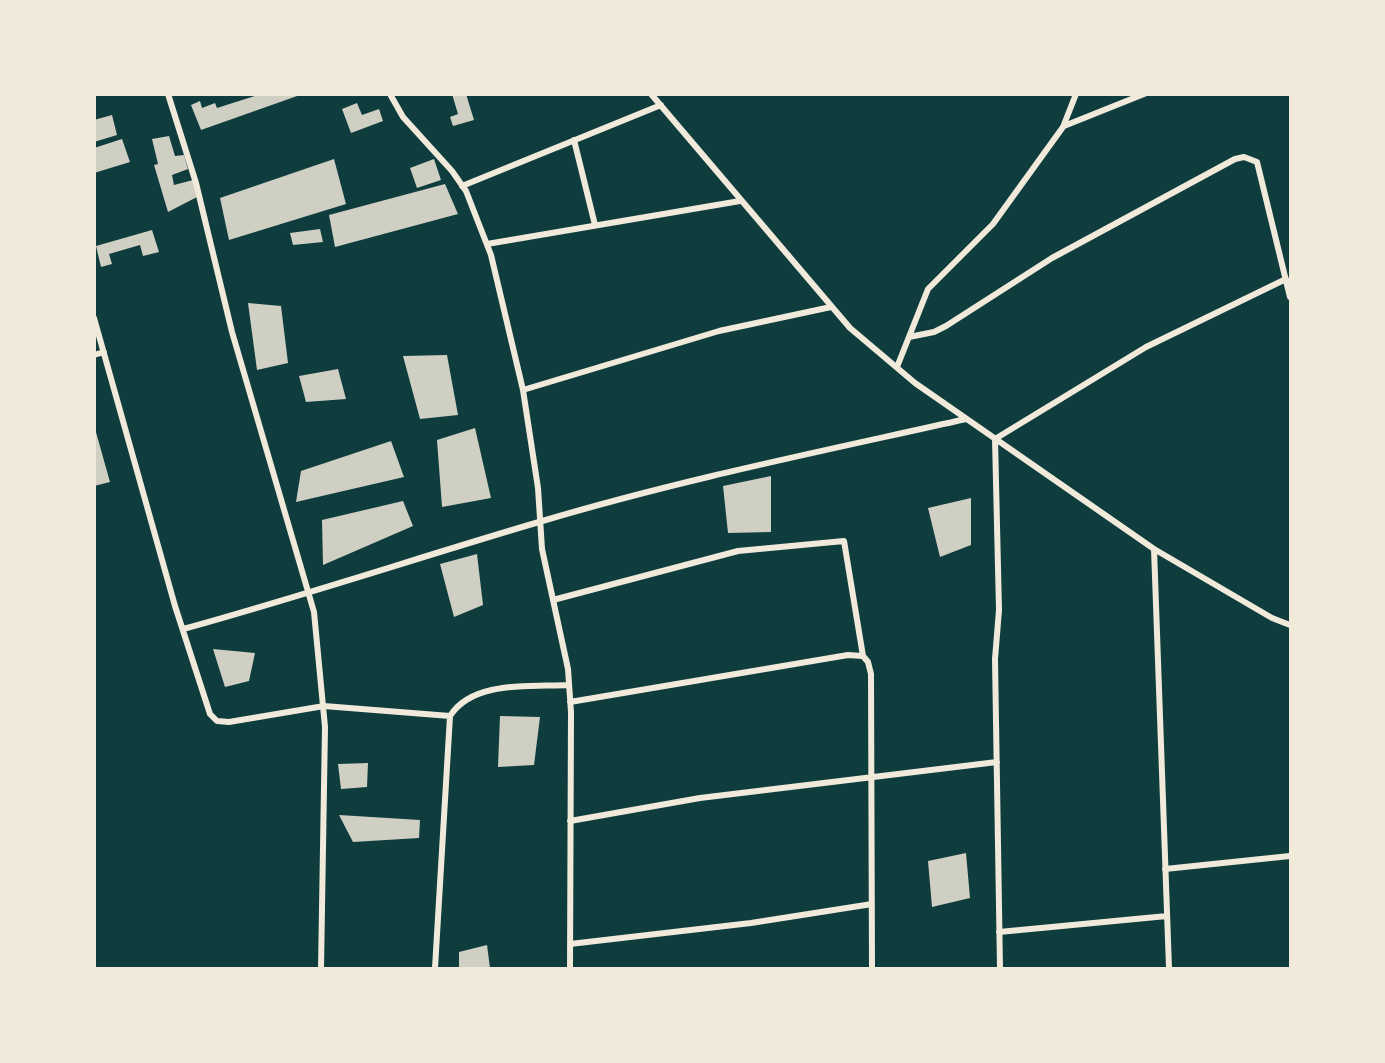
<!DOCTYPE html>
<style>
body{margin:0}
#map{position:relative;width:1385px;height:1063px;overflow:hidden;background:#0f3d3e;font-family:"Noto Serif",serif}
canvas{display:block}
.frame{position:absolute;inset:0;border:96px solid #f1e9da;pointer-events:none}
</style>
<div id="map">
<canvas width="1385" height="1063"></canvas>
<div class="frame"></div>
</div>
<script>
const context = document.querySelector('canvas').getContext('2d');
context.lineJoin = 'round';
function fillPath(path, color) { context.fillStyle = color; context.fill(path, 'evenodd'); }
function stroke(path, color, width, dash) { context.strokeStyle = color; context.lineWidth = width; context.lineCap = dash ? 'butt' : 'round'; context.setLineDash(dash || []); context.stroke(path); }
fillPath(new Path2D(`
 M261,94L300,95L201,130L191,105L200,101L202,108L215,103L217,108Z
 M452,94H466L474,120L453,126L450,117L458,114Z
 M357,103L362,115L379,109L383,121L351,133L342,109Z
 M112,115L117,135L94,142V120Z
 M169,136L175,156L184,155L188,169L172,175L174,185L193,180L197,197L168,212L154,165L158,164L152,139Z
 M122,139L130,162L94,173V148Z
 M334,159L346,204L229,240L220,198Z
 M434,159L441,180L417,188L410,168Z
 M445,184L458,214L335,247L329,215Z
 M320,229L323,242L293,245L290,233Z
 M152,230L159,252L143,256L140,245L109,254L112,264L101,267L96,246Z
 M248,303L281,306L288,363L257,370Z
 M447,355L458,415L420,419L403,356Z
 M338,369L346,399L306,402L299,376Z
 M94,425L110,482L94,486Z
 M475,428L491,498L442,507L437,440Z
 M391,441L404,477L296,502L301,471Z
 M771,476V532L728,533L723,486Z
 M971,498V545L940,557L928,508Z
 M403,501L413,526L323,565L322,520Z
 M477,554L483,605L454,617L440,564Z
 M213,649L255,653L249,681L225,687Z
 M500,716L540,717L534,765L498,767Z
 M368,763L367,787L341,789L338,764Z
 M339,815L420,820L419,838L353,842Z
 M966,853L970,898L932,907L928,861Z
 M487,945L490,968H459V952Z`), '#cfcfc3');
stroke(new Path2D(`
 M168,94L196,183L232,332L314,612L325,727L321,968
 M390,94L403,117L452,171L466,191L491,255L523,390L538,488L542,549L568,669L571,712L570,968
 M651,94L850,328L915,383L1154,549L1272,618L1290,625
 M1064,126L1144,94
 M574,140L595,225
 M462,186L661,105
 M487,244L740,201
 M94,318L175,606L210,714L217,721L229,722L324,706L450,716
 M909,337L934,332L946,326L1052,258L1235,159L1244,157L1257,162L1290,297
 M94,355L104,352
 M897,367L928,289L993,224L1063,127L1076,94
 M523,390L719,331L831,307
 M1154,549L1169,968
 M553,600L738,551L844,541L863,656
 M183,629C303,596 420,557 539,522C679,480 823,451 966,419
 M570,702L848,655L863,656L868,662L871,674L872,968
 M570,821L700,798L997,762
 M1165,869L1290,856
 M999,932L1167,916
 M570,944L751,923L872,904
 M435,968L450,716C473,680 531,687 569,685
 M1000,968L995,659L999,610L995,439L1146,347L1286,279`), '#f1e9da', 6);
</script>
